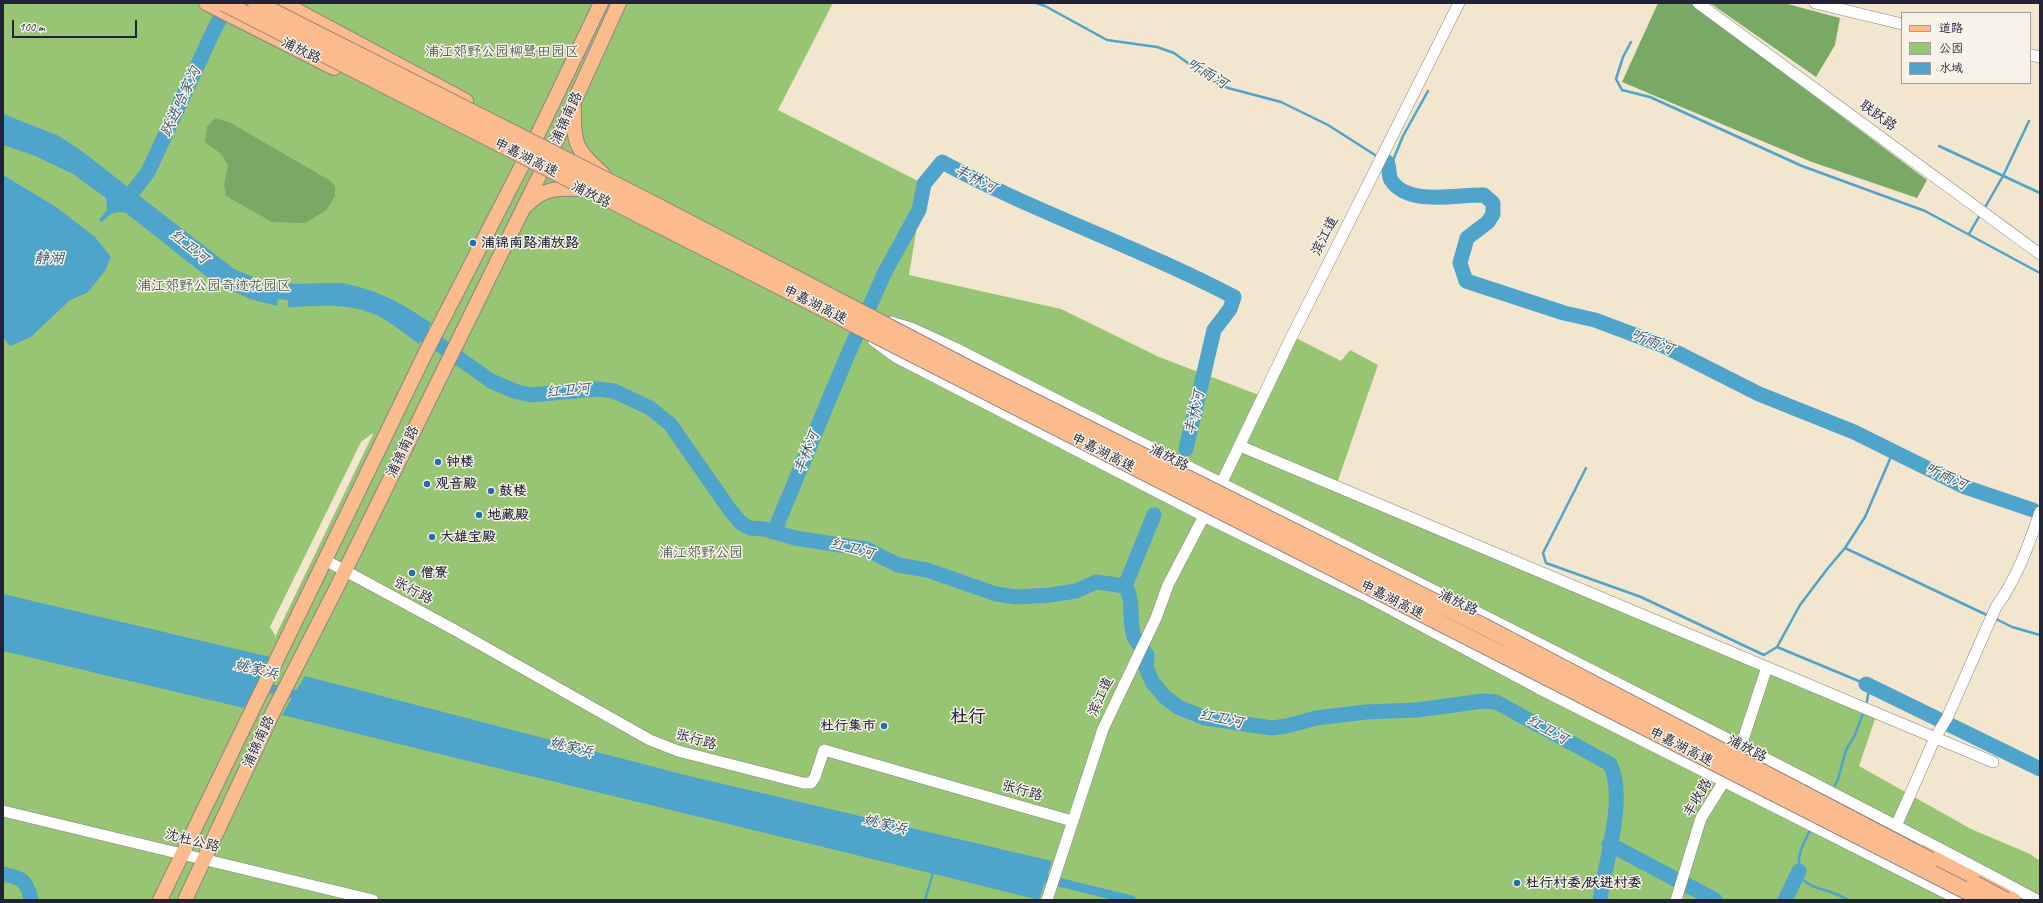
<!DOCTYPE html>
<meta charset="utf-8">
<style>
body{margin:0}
#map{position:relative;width:2043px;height:903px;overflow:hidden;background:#f2e6ce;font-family:Caveat,"LXGW WenKai TC",sans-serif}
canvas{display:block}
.frame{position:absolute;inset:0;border:4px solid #22223b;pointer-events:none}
.legend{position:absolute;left:1901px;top:12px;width:130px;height:72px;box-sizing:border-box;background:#f7f3e8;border:1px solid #a29fa3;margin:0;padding:5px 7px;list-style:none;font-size:12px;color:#22223b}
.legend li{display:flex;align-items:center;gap:8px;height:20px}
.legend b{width:20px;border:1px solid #a29fa3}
.scale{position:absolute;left:12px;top:20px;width:125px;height:18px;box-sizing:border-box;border:2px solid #22223b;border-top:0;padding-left:5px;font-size:12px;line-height:14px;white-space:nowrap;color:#22223b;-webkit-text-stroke:3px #f7f3e8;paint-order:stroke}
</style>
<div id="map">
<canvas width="2043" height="903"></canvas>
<div class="frame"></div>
<ul class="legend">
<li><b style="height:5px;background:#fbbb8d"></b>道路</li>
<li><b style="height:11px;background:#97c573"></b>公园</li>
<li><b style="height:11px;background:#4ea4ca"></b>水域</li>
</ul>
<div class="scale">100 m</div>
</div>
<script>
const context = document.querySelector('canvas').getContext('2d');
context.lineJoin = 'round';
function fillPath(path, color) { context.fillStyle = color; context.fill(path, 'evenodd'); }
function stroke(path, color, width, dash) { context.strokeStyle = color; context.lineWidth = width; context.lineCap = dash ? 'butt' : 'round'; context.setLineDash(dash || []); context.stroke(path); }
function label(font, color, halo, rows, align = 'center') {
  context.font = font + ' Caveat,"LXGW WenKai TC",sans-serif'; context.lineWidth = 3; context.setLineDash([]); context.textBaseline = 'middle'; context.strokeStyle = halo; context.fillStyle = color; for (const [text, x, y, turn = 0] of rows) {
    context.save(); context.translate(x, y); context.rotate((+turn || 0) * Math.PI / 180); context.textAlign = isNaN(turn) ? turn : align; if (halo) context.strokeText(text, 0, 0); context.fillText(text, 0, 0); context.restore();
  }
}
fillPath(new Path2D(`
 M3,3H833L778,110L924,184L909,275L1061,309L1159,357L1264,397L1292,336L1341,361L1350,350L1378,365L1337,483L1876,716L1859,766L1971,829L2030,854L2040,861V900H3ZM373,433V434L274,639L275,635L270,627L361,442Z`), '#97c573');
fillPath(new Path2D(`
 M1658,3H1690L1927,180L1917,198L1812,162L1622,82Z
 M1710,3H1784L1840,18L1835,45L1816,77Z
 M215,118L229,122L329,180L335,186V196L329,206L325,211L305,223L272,222L226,196L224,185L228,165L221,154L205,142L207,127Z`), '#79aa65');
fillPath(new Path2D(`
 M3,114L57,135L79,149L234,269L253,277L280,283L277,306L250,299L212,281L126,213C115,210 110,214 102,222L99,220L107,210L106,198L73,174L33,155L3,145Z
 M3,175L56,207L95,237L111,257L105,271L87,293L70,300L31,337L10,346L3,337Z
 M342,283C380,291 400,302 431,323L419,344C405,334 391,322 376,315C348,302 317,306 288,307L289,284Z
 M3,594L270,657L244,708L3,651Z
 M305,676L689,776L1052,861L1039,900C787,837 534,778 282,715Z`), '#4ea4ca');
stroke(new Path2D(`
 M1036,3L1045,6L1107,40L1157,47L1174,53L1211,80L1228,88L1281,102L1328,125L1375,155
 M1631,42L1623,57L1616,79L1622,90L1650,97L1802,166L1925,211L2040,273
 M1939,146L2040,193
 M1389,170L1403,136L1428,91
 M1984,209L2003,176L2029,121
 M1969,234L1981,213
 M1586,468L1543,553L1546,563L1641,597L1764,655L1777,647
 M1845,548L1989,616
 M1994,618L2012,627L2040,635
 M1866,706L1869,690L1866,684L1777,647L1800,605L1828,568L1845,548L1865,517L1893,452
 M1833,789L1838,779L1846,750L1854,737L1864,711
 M1811,829C1801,847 1796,857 1800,878C1817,892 1832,889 1848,900
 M925,900L933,873`), '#4ea4ca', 2.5);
stroke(new Path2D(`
 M259,686L305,697
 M1034,876L1132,900`), '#4ea4ca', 9);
stroke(new Path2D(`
 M1387,162C1390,167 1388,175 1391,180C1408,207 1458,194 1484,195L1493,203V214L1488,222L1467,238L1460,263L1466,281L1564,313L1595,320L1664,346L1759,394L1854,432L1965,487L2033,510
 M128,198L148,172L213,32L228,3
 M260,289L308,295
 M409,323L491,381L514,391L531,395L597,389L614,391L650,408L670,424L730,510L741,523L750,528L764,529L795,538L866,549L898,565L927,570L996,594L1016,597L1050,595L1076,591L1096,582L1125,586C1134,600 1129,617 1133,633C1135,642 1142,648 1147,655L1146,668L1153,683L1165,697L1178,707L1205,718L1272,728L1287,726L1316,718L1366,712L1417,710L1483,701L1496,702L1610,764C1627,798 1605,862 1600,900
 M774,532L845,361L885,272L919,210L924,184L942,162C1036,213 1139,247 1234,297L1230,309L1214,330L1186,449
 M1125,586L1154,515
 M1866,684L2040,769
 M1609,844L1715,900
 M3,874C22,878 27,880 31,900
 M1785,900L1799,871`), '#4ea4ca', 15);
const minor = new Path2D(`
 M1698,3L2040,254
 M1815,3L1902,24
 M2030,55L2040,57
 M891,322L911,328L955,348C1315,533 1680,710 2037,900
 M873,340L896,357L1204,516L1364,595L1538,688L1960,900
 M1240,446L1993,762
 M1221,484L1292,336L1459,3
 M325,560L453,629L650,740L678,751L803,783H811L815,777L824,750L1072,821
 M1739,752L1767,667
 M3,811L373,900
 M1896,826L1935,738L1947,718L1996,607C2016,580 2029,545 2040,512
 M1047,900L1103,729L1156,618L1168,585L1204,516
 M1676,900L1701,818L1728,775`);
const major = new Path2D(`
 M206,3L334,68
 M283,3L466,101
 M574,108C573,144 576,150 603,174
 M527,205C543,188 558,188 580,189
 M1922,852L2014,900
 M160,900L425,354L536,138L601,3
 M185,900L273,712L335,591L553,148L619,3`);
stroke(minor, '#8a8484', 12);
stroke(major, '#8a8484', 16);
stroke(minor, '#fff', 11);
stroke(major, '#fbbb8d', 14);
const highwayBridge = new Path2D(`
 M224,3L1984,900
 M256,3L649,202L977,373L1483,626L1930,860
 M1975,884L2005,900`);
stroke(highwayBridge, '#8a8484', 18, []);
stroke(highwayBridge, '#fbbb8d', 16);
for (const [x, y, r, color] of [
 [473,243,4,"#1f6fb2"],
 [438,462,4,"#1f6fb2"],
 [427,484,4,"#1f6fb2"],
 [491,491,4,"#1f6fb2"],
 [479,515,4,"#1f6fb2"],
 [432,537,4,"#1f6fb2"],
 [412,573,4,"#1f6fb2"],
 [884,726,4,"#1f6fb2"],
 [1517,883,4,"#1f6fb2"]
]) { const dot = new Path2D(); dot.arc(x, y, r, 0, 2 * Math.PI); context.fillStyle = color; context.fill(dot); stroke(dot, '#f7f3e8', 1.5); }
label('14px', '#22223b', '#f7f3e8', [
 ["浦放路",301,51,26],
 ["联跃路",1878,116,36],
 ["浦锦南路",567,118,-65],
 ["申嘉湖高速",526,158,27],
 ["浦放路",591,195,27],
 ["滨江道",1325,236,-63],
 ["申嘉湖高速",815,305,27],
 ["浦锦南路",403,452,-64],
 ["申嘉湖高速",1103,453,27],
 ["浦放路",1169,458,27],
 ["张行路",413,591,28],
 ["申嘉湖高速",1392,600,27],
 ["浦放路",1458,603,26],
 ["滨江道",1101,697,-65],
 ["张行路",696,740,16],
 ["浦锦南路",259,742,-65],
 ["申嘉湖高速",1681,747,27],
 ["浦放路",1747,749,27],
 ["张行路",1022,791,16],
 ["丰收路",1698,798,-59],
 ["沈杜公路",192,841,14]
]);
label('14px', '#4b5b4f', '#f7f3e8', [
 ["浦江郊野公园柳鹭田园区",502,52],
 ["浦江郊野公园奇迹花园区",214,286],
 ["浦江郊野公园",701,553]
]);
label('bold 14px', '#22223b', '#f7f3e8', [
 ["浦锦南路浦放路",481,243],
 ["钟楼",446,462],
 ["观音殿",435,484],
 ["鼓楼",499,491],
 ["地藏殿",487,515],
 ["大雄宝殿",440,537],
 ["僧寮",420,573],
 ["杜行集市",876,726,"right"],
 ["杜行村委/跃进村委",1525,883]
], 'left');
label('italic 15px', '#345674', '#f7f3e8', [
 ["听雨河",1207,74,31],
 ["跃进哈家沟",181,102,-65],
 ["丰林河",975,179,27],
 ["红卫河",189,247,39],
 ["静湖",49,259],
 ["听雨河",1652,342,22],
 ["红卫河",568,391,-5],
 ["丰林河",1195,413,-77],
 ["丰林河",807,453,-68],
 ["听雨河",1946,477,25],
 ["红卫河",852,549,15],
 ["姚家浜",256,670,14],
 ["红卫河",1221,719,12],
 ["红卫河",1547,730,29],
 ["姚家浜",571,748,14],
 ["姚家浜",885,825,14]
]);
label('bold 18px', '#22223b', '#f7f3e8', [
 ["杜行",968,717]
]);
</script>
